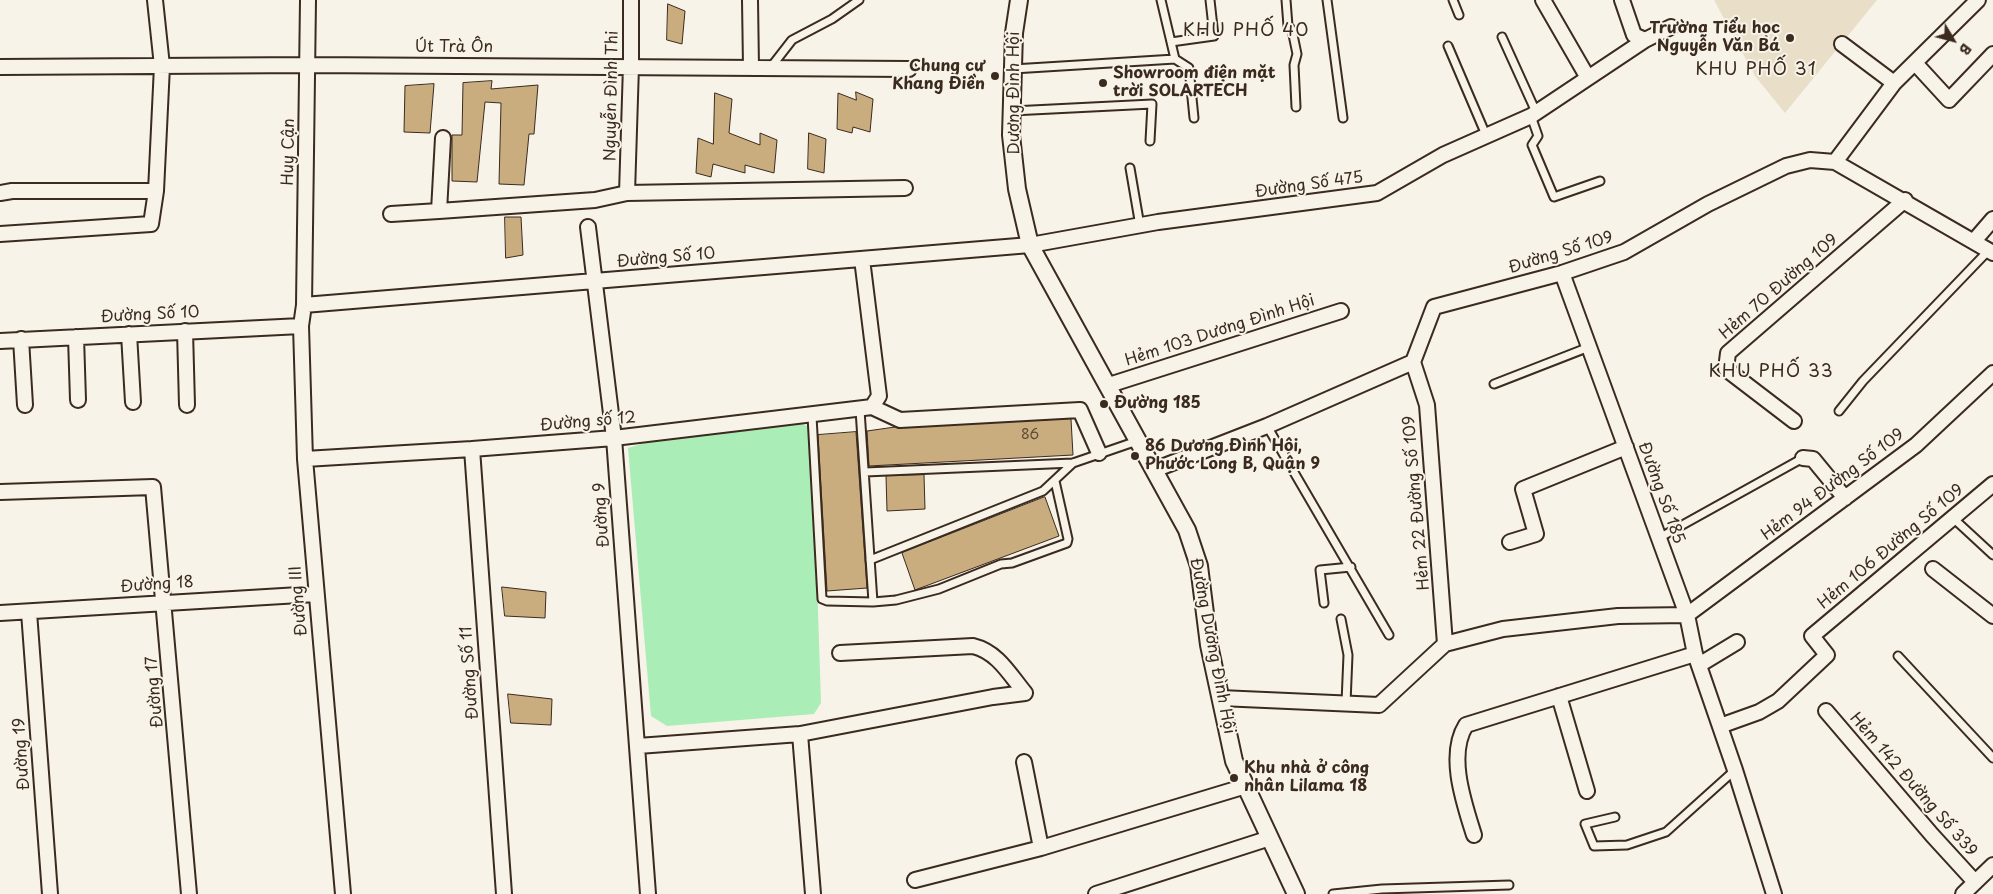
<!DOCTYPE html>
<meta charset="utf-8">
<style>
body{margin:0}
#map{position:relative;width:1993px;height:894px;overflow:hidden;background:#f7f3e8;font-family:"Playpen Sans",sans-serif}
canvas{display:block}
.north{position:absolute;left:1928px;top:15px;width:50px;height:50px;-webkit-text-stroke:4px #f7f3e8;paint-order:stroke;rotate:127deg;font-size:14px;font-weight:700;line-height:20px;text-align:center;color:#3b2a1e}
.north::after{content:'';display:block;margin:auto;width:18px;height:22px;background:#3b2a1e;clip-path:polygon(50% 0,100% 100%,50% 72%,0 100%)}
</style>
<div id="map">
<canvas width="1993" height="894"></canvas>
<div class="north">B</div>
</div>
<script>
const context = document.querySelector('canvas').getContext('2d');
context.lineJoin = 'round';
function fillPath(path, color) { context.fillStyle = color; context.fill(path, 'evenodd'); }
function stroke(path, color, width, dash) { context.strokeStyle = color; context.lineWidth = width; context.lineCap = dash ? 'butt' : 'round'; context.setLineDash(dash || []); context.stroke(path); }
function label(font, color, halo, rows, align = 'center') {
  context.font = font + ' "Playpen Sans",sans-serif'; context.lineWidth = 4; context.setLineDash([]); context.textBaseline = 'middle'; context.strokeStyle = halo; context.fillStyle = color; for (const [text, x, y, turn = 0] of rows) {
    context.save(); context.translate(x, y); context.rotate((+turn || 0) * Math.PI / 180); context.textAlign = isNaN(turn) ? turn : align; if (halo) context.strokeText(text, 0, 0); context.fillText(text, 0, 0); context.restore();
  }
}
fillPath(new Path2D(`
 M1714,0H1877L1785,113L1755,76Z`), '#e9dec8');
fillPath(new Path2D(`
 M802,424L812,428L821,703L814,714L667,726L651,716L628,448L648,442Z`), '#abedb7');
const building = new Path2D(`
 M668,4L685,11L682,44L667,40Z
 M492,81L491,89L538,85L534,134H529L524,185L499,184L501,103L485,102L477,182L452,181V135H462L463,83Z
 M434,84L430,133L404,132L405,86Z
 M856,92L873,99L870,132L853,127L852,133L837,129L838,93L856,100Z
 M715,93L732,99L729,133L760,145V133L777,140L774,173L745,165V173L713,164L711,177L696,173L698,138L713,144Z
 M809,133L826,139L824,173L808,169Z
 M505,217H521L523,255L506,258Z
 M1071,419L1073,455L869,466L867,431L895,427Z
 M856,432L867,588L827,591L818,435Z
 M924,475L925,509L887,511L886,476Z
 M1045,497L1059,536L915,590L902,553Z
 M502,587L546,592L545,618L505,616Z
 M508,694L552,699L551,725L511,723Z`);
fillPath(building, '#c9ad7f');
stroke(building, '#3b2a1e', 1);
const service = new Path2D(`
 M1161,0L1175,59
 M1286,0L1288,26L1292,30L1297,54L1294,65L1296,107
 M1327,0L1343,118
 M1453,0L1459,15
 M1502,37L1536,112
 M1171,42L1214,36L1210,0
 M1448,46L1486,135
 M771,67L792,40L832,19L859,0
 M1013,69L1175,59L1189,68L1194,118
 M1012,111L1152,104L1150,141
 M1531,116L1538,136L1532,145L1554,197L1600,181
 M1130,168L1140,226
 M1494,384L1589,347
 M860,410L873,602L896,600L939,589L1001,564L1012,563L1067,543L1068,539L1055,481
 M1839,411L1863,381L1989,250
 M812,416L822,599L827,601L873,602
 M1267,426L1389,635
 M865,472L1073,463L1137,441
 M1953,518L1993,555
 M1659,538L1803,458
 M870,560L1043,491L1073,463
 M1324,603L1320,570L1351,567
 M1341,619L1348,655L1346,703
 M1898,656L1993,758
 M1615,817L1585,824L1594,846L1627,845L1666,832L1735,770
 M1333,894L1382,889L1509,885`);
const minor = new Path2D(`
 M308,0L304,305L301,326L305,459L343,894
 M750,0L751,67
 M1543,0L1588,78
 M1622,0L1634,35L1645,40
 M1842,44L1894,83
 M1915,63L1949,100L1993,54
 M0,67L308,65L909,69
 M443,138L439,211L595,200L627,193L905,188
 M1835,162L1894,83L1978,0
 M0,193L12,191H156
 M627,193L631,66V0
 M391,214L439,211
 M588,227L614,438L648,894
 M0,234L151,224L156,191L162,66L155,0
 M1974,241L1993,219
 M862,259L879,396L872,407
 M1562,273L1687,615L1695,654L1735,770L1774,894
 M304,305L1030,245L1158,222L1377,193L1443,155L1531,116L1645,40L1671,27
 M185,331L187,405
 M129,334L133,402
 M76,337L78,400
 M21,339L25,405
 M0,341L301,326
 M1413,362L1427,405L1445,644
 M1109,385L1341,311
 M872,407L900,420L1080,410L1099,453
 M1794,421L1726,369L1728,353L1905,200
 M472,449L504,894
 M1803,458L1813,459L1845,498
 M305,459L472,449L614,438L872,407
 M1154,470L1267,426L1413,362L1434,307L1562,273L1624,252L1708,204L1786,166L1810,160L1835,162L1993,253
 M0,492L153,487L189,894
 M1510,542L1536,534L1523,489L1626,447
 M1933,569L1993,616
 M29,612L50,894
 M0,613L316,594
 M840,653L973,646C998,652 1010,675 1025,693
 M1699,665L1737,642
 M1559,696L1587,791
 M1220,698L1379,705L1445,644L1503,629L1618,616L1687,615L1916,445L1993,373
 M1826,711L1932,835L1975,882
 M1720,726L1759,712L1778,701L1827,655L1812,636L1993,484
 M800,734L813,894
 M638,746L800,734L993,697L1025,693
 M1024,762L1041,848
 M1474,835C1464,803 1447,755 1466,725L1695,654
 M915,880L1041,848L1246,786
 M1096,894L1270,838
 M1963,894L1993,865`);
const tertiary = new Path2D(`
 M1019,0L1014,33L1011,135L1017,189L1030,245L1187,530L1199,566L1209,645L1234,761L1296,894`);
stroke(service, '#3b2a1e', 11);
stroke(minor, '#3b2a1e', 18);
stroke(tertiary, '#3b2a1e', 20);
stroke(service, '#f7f3e8', 7);
stroke(minor, '#f7f3e8', 14);
stroke(tertiary, '#f7f3e8', 16);
for (const [x, y, r, color] of [
 [1790,38,5,"#3b2a1e"],
 [995,76,5,"#3b2a1e"],
 [1103,83,5,"#3b2a1e"],
 [1104,404,5,"#3b2a1e"],
 [1135,456,5,"#3b2a1e"],
 [1234,778,5,"#3b2a1e"]
]) { const dot = new Path2D(); dot.arc(x, y, r, 0, 2 * Math.PI); context.fillStyle = color; context.fill(dot); stroke(dot, '#f7f3e8', 2); }
label('14px', '#5e4b36', null, [
 ["86",1030,435]
]);
label('bold 16px', '#3b2a1e', '#f7f3e8', [
 ["Trường Tiểu học",1780,29,"right"],
 ["Nguyễn Văn Bá",1780,47,"right"],
 ["Chung cư",985,67,"right"],
 ["Khang Điền",985,85,"right"],
 ["Showroom điện mặt",1113,74],
 ["trời SOLARTECH",1113,92],
 ["Đường 185",1114,404],
 ["86 Dương Đình Hội,",1145,447],
 ["Phước Long B, Quận 9",1145,465],
 ["Khu nhà ở công",1244,769],
 ["nhân Lilama 18",1244,787]
], 'left');
label('16px', '#3b2a1e', '#f7f3e8', [
 ["Út Trà Ôn",454,48],
 ["Dương Đình Hội",1015,93,-90],
 ["Nguyễn Đình Thi",612,96,-89],
 ["Huy Cận",289,152,-89],
 ["Đường Số 475",1309,185,-8],
 ["Đường Số 109",1561,253,-17],
 ["Đường Số 10",666,258,-5],
 ["Hẻm 70 Đường 109",1779,287,-41],
 ["Đường Số 10",150,315,-3],
 ["Hẻm 103 Dương Đình Hội",1220,331,-18],
 ["Đường số 12",588,422,-5],
 ["Hẻm 94 Đường Số 109",1833,485,-37],
 ["Đường Số 185",1661,493,70],
 ["Hẻm 22 Đường Số 109",1417,503,-95],
 ["Đường 9",602,515,-94],
 ["Hẻm 106 Đường Số 109",1891,547,-40],
 ["Đường 18",157,585,-4],
 ["Đường III",299,601,-95],
 ["Đường Dương Đình Hội",1212,646,79],
 ["Đường Số 11",470,673,-94],
 ["Đường 17",155,692,-95],
 ["Đường 19",22,754,-94],
 ["Hẻm 142 Đường Số 339",1913,785,49]
]);
context.letterSpacing = '1px';
label('18px', '#3b2a1e', '#f7f3e8', [
 ["KHU PHỐ 40",1246,31],
 ["KHU PHỐ 31",1756,70],
 ["KHU PHỐ 33",1771,372]
]);
context.letterSpacing = '0px';
</script>
